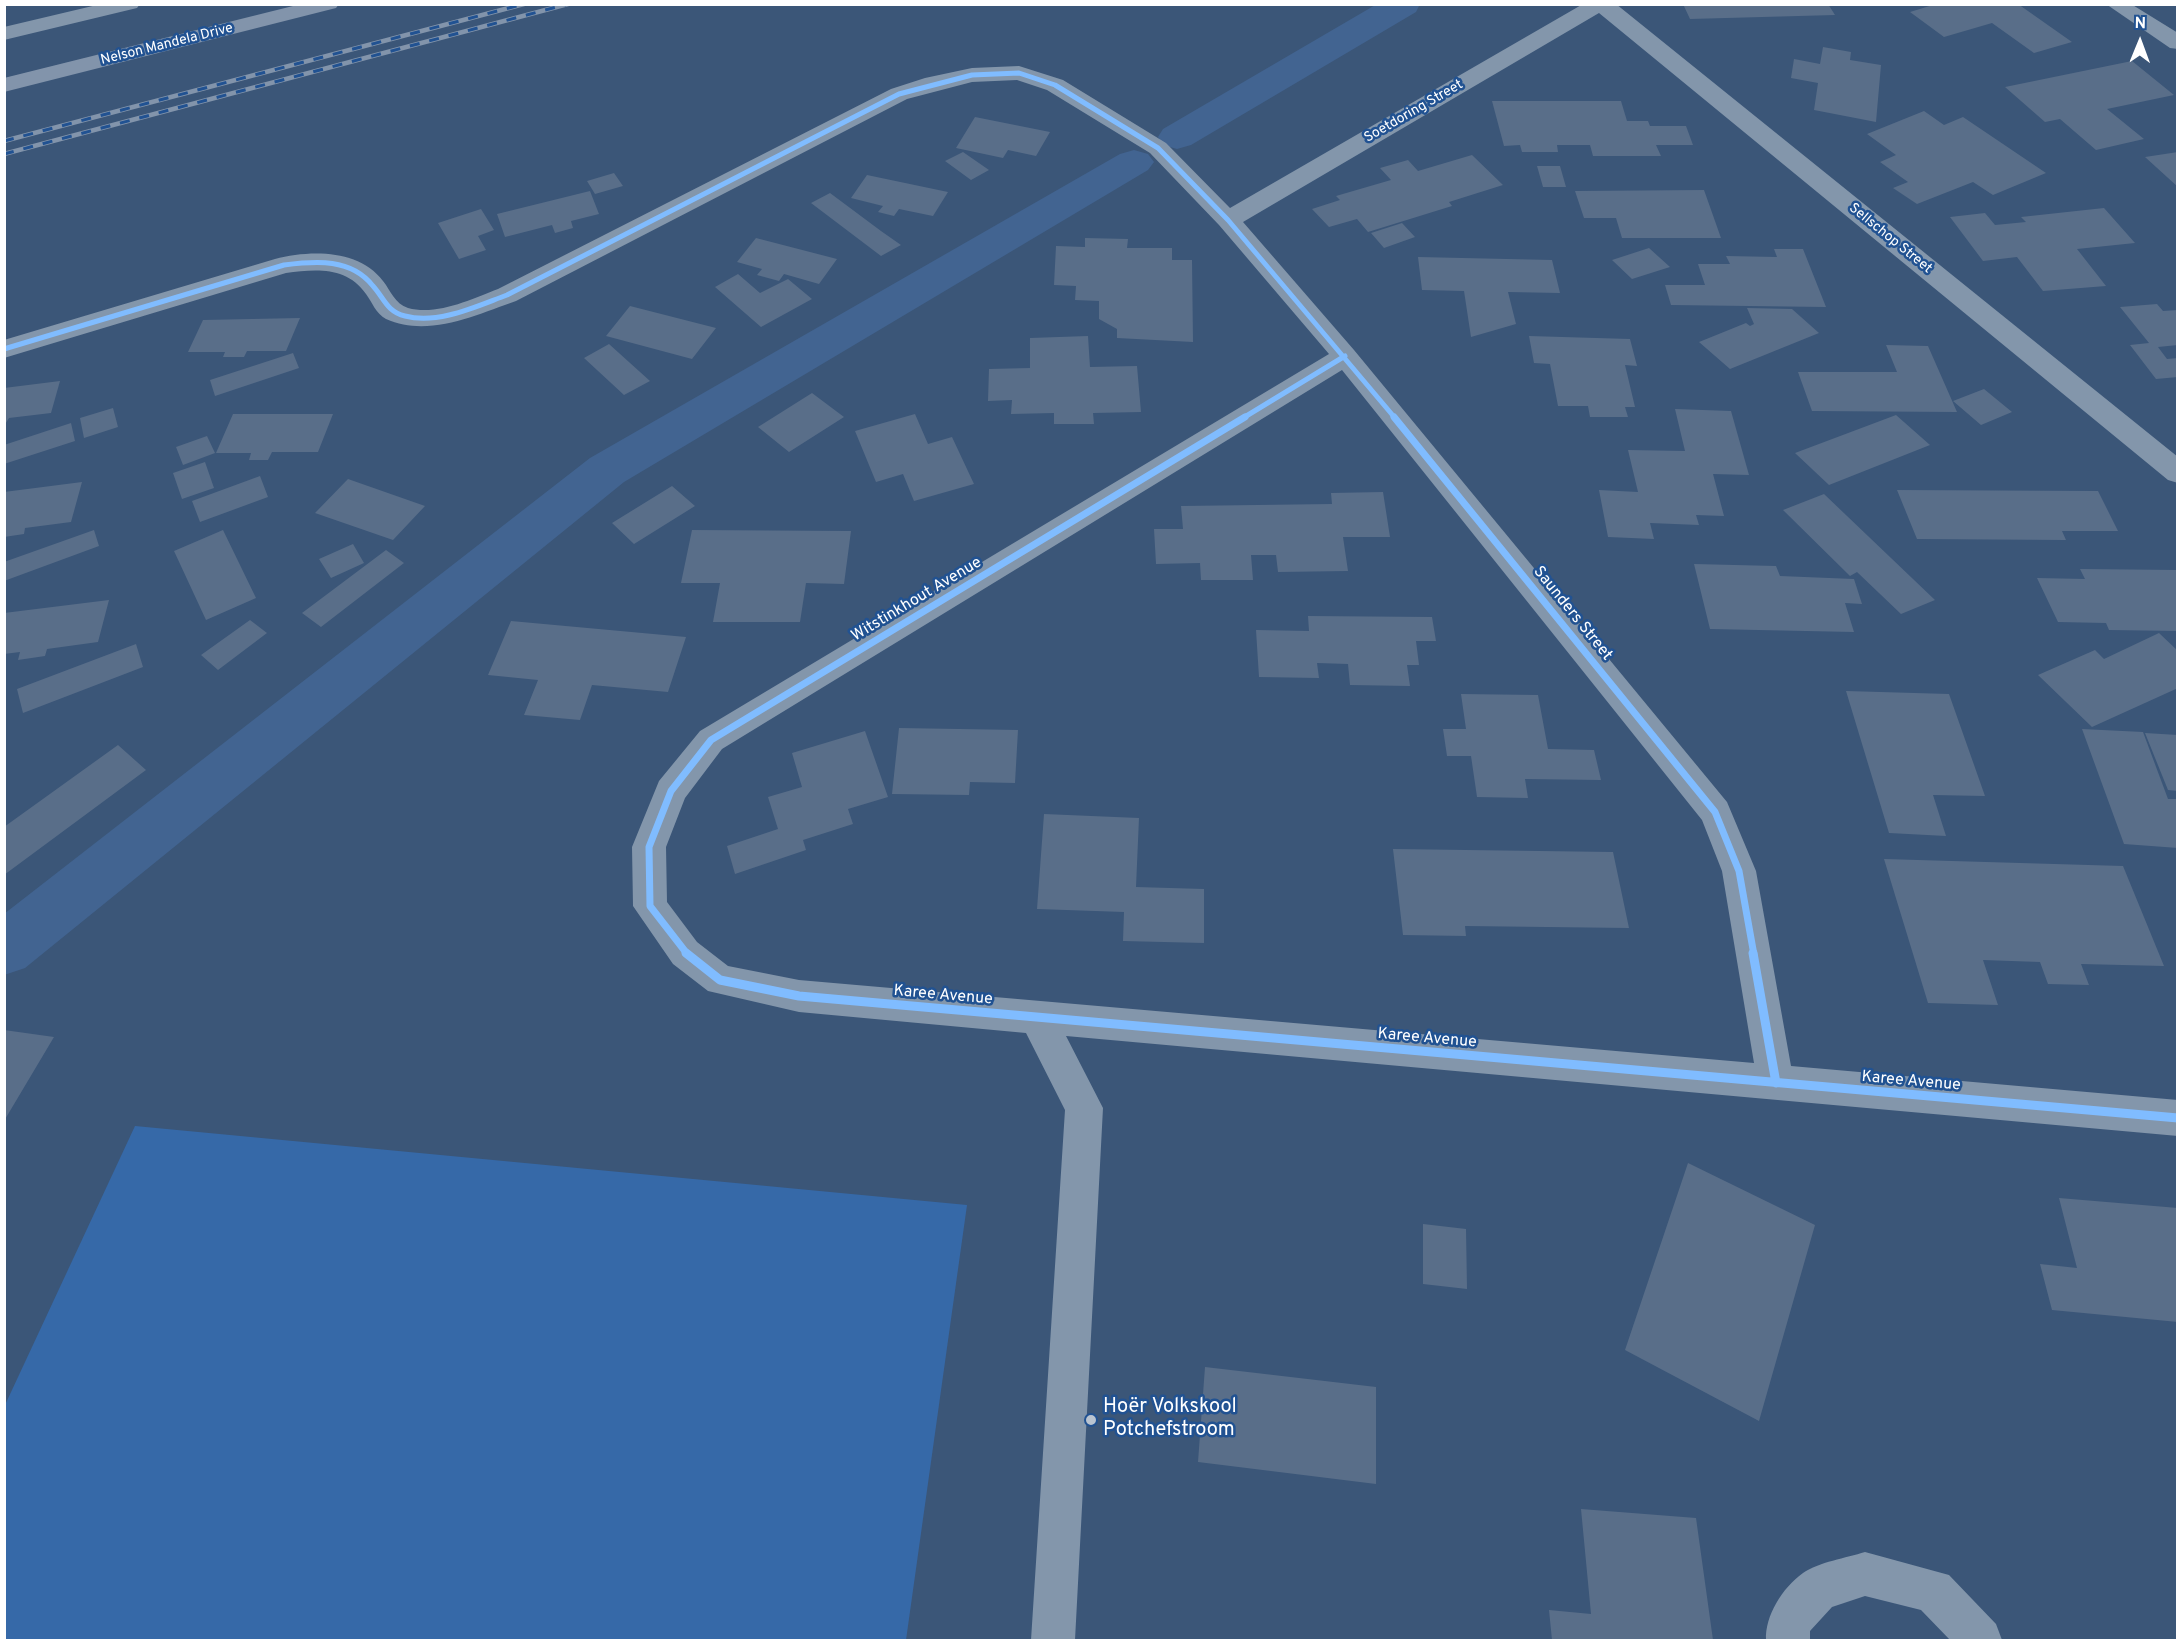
<!DOCTYPE html>
<meta charset="utf-8">
<style>
body{margin:0}
#map{position:relative;width:2182px;height:1645px;overflow:hidden;background:#3b5678;font-family:Overpass,sans-serif}
canvas{display:block}
.frame{position:absolute;inset:0;border:6px solid #fff;pointer-events:none}
.north{position:absolute;left:2110px;top:12px;width:60px;height:60px;-webkit-text-stroke:4px #215292;paint-order:stroke;rotate:1deg;font-size:16px;font-weight:700;line-height:24px;text-align:center;color:#fff}
.north::after{content:'';display:block;margin:auto;width:21px;height:27px;background:#fff;clip-path:polygon(50% 0,100% 100%,50% 72%,0 100%)}
</style>
<div id="map">
<canvas width="2182" height="1645"></canvas>
<div class="frame"></div>
<div class="north">N</div>
</div>
<script>
const context = document.querySelector('canvas').getContext('2d');
context.lineJoin = 'round';
function fillPath(path, color) { context.fillStyle = color; context.fill(path, 'evenodd'); }
function stroke(path, color, width, dash) { context.strokeStyle = color; context.lineWidth = width; context.lineCap = dash ? 'butt' : 'round'; context.setLineDash(dash || []); context.stroke(path); }
function label(font, color, halo, rows, align = 'center') {
  context.font = font + ' Overpass,sans-serif'; context.lineWidth = 5; context.setLineDash([]); context.textBaseline = 'middle'; context.strokeStyle = halo; context.fillStyle = color; for (const [text, x, y, turn = 0] of rows) {
    context.save(); context.translate(x, y); context.rotate((+turn || 0) * Math.PI / 180); context.textAlign = isNaN(turn) ? turn : align; if (halo) context.strokeText(text, 0, 0); context.fillText(text, 0, 0); context.restore();
  }
}
fillPath(new Path2D(`
 M135,1126L967,1205L906,1640H5V1405Z`), '#3669a8');
fillPath(new Path2D(`
 M1377,4H1420L1416,12L1191,145L1177,149L1163,145L1158,137L1163,129Z
 M1134,150L1148,154L1154,162L1148,170L624,482L25,968L4,975V914L590,458L1120,154Z`), '#426491');
fillPath(new Path2D(`
 M1683,4H1828L1835,15L1690,19Z
 M1936,4H2018L2072,42L2034,53L1992,23L1944,37L1910,12Z
 M1823,47L1851,52L1850,60L1881,65L1876,122L1814,110L1818,83L1791,78L1794,59L1820,64Z
 M2132,61L2174,95L2107,109L2144,139L2096,150L2060,119L2045,122L2005,87Z
 M1492,101H1621L1627,121H1648L1650,126H1686L1693,145H1656L1661,156H1593L1590,145H1557L1558,152H1522L1520,145L1504,146Z
 M1924,111L1944,125L1963,117L2046,173L1993,195L1973,182L1917,204L1893,188L1908,182L1880,162L1896,155L1867,134Z
 M975,117L1050,132L1036,156L1008,150L1003,158L956,148Z
 M963,152L989,170L971,180L945,161Z
 M2178,152V187L2145,157Z
 M1472,155L1503,185L1449,202L1452,206L1368,232L1357,219L1329,227L1312,209L1340,200L1336,196L1391,180L1380,168L1408,160L1418,171Z
 M1537,166H1560L1566,187H1543Z
 M614,173L623,186L595,194L587,181Z
 M867,175L948,192L933,216L899,209L894,216L878,212L883,206L851,198Z
 M1704,190L1721,238H1622L1616,218H1584L1575,191Z
 M590,191L599,214L571,221L573,228L555,233L552,225L505,237L497,214Z
 M830,193L881,231L901,245L881,256L811,203Z
 M2104,208L2135,243L2077,249L2106,286L2043,291L2017,257L1983,261L1950,217L1985,213L1995,225L2026,222L2021,217Z
 M481,209L494,230L478,236L486,250L459,259L438,223Z
 M1402,223L1415,237L1384,248L1371,233Z
 M756,238L837,259L819,284L784,274L779,281L757,275L762,269L737,262Z
 M1085,238L1128,239L1127,248H1172V260H1192L1193,342L1117,338V329L1099,319V301L1075,300L1076,286L1054,285L1056,246L1085,247Z
 M1649,248L1670,267L1632,279L1612,260Z
 M1774,249H1803L1826,307L1671,305L1665,285H1705L1698,264H1730L1726,256L1777,257Z
 M1418,257L1552,260L1560,293L1508,292L1516,324L1471,337L1464,291L1422,290Z
 M738,274L760,293L788,279L812,299L761,327L715,287Z
 M2157,304L2163,311L2178,310V345L2158,347L2167,359L2178,358V377L2156,379L2130,345L2149,343L2120,307Z
 M630,306L716,328L692,359L606,336Z
 M1747,308L1792,309L1819,333L1730,369L1699,342L1746,323L1750,326L1754,324Z
 M300,318L286,351H247L244,357H223L225,352H188L203,320Z
 M1088,336L1090,367L1137,366L1141,412L1093,413L1094,424H1054V413L1011,414L1012,400L988,401L989,369L1030,368V338Z
 M1529,336L1630,339L1637,366L1625,365L1635,407H1625L1628,417H1590L1588,406H1558L1550,364L1534,363Z
 M609,344L650,381L624,395L584,358Z
 M1886,345L1928,346L1957,412L1812,411L1798,372H1897Z
 M293,353L299,368L215,396L210,380Z
 M60,381L51,413L9,418L4,426V388Z
 M1984,389L2012,412L1981,425L1953,401Z
 M812,393L844,417L789,452L758,427Z
 M113,408L118,427L84,438L80,418Z
 M1675,409L1731,411L1749,475L1713,474L1724,516L1696,515L1699,525L1650,523L1654,539L1608,537L1599,490L1638,492L1628,450L1685,451Z
 M233,414H333L318,452H272L268,460H249L251,453H216Z
 M915,414L928,444L952,437L974,484L914,501L903,474L876,482L855,431Z
 M1896,415L1930,445L1829,485L1795,453Z
 M71,423L75,441L4,464V445Z
 M207,436L215,453L183,465L176,447Z
 M205,462L214,488L182,499L173,473Z
 M260,476L268,497L200,522L192,501Z
 M348,479L425,506L393,540L315,513Z
 M82,482L71,522L25,528L24,534L4,537V492Z
 M672,486L695,506L634,544L612,523Z
 M1897,490L2098,491L2118,531H2062L2066,540L1917,539Z
 M1383,492L1390,537H1343L1348,571L1278,572L1276,555H1251L1253,580H1201L1200,563L1156,564L1154,529H1183L1181,506L1332,504L1331,493Z
 M1824,494L1935,600L1901,614L1857,572L1850,576L1783,510Z
 M94,530L99,546L4,581V562Z
 M223,530L256,598L206,620L174,551Z
 M692,530L851,531L844,584L806,583L800,622H713L720,583H681Z
 M353,544L364,563L331,578L319,559Z
 M386,550L404,563L321,627L302,613Z
 M1694,564L1776,566L1780,576L1854,579L1862,604L1845,603L1854,632L1710,629Z
 M2080,569L2178,570V631L2109,630L2106,623L2058,622L2037,578L2085,579Z
 M109,600L98,642L47,649L45,656L18,660L20,652L4,654V613Z
 M1308,616L1432,617L1436,641H1416L1419,665H1407L1410,686L1350,685L1348,664L1317,663L1319,678L1259,677L1256,630L1309,631Z
 M250,620L267,633L218,670L201,655Z
 M511,621L686,637L668,692L592,685L580,720L524,715L538,680L488,675Z
 M2159,633L2178,651V688L2092,727L2038,675L2095,650L2104,659Z
 M136,644L143,667L23,713L17,689Z
 M1846,691L1949,694L1985,796L1933,795L1946,836L1889,833Z
 M1461,694L1538,695L1548,749L1594,750L1601,780L1525,779L1528,798L1477,797L1471,756H1447L1443,729H1466Z
 M899,728L1018,730L1015,783L970,782L969,795L892,794Z
 M2082,729L2143,732L2168,799H2178V848L2124,844Z
 M865,731L888,797L848,809L853,824L803,840L806,850L735,874L727,846L778,829L768,797L802,787L792,753Z
 M2145,733L2178,735V791L2168,790Z
 M118,745L146,770L4,875V827Z
 M1044,814L1139,818L1136,887L1204,889V943L1123,941L1124,912L1037,909Z
 M1393,849L1613,852L1629,928L1465,926L1466,936L1403,935Z
 M1884,859L2123,866L2164,966L2081,964L2089,985L2048,984L2040,962L1983,960L1998,1005L1928,1003Z
 M4,1030L54,1037L4,1121Z
 M1688,1163L1815,1225L1759,1421L1625,1350Z
 M2059,1198L2178,1208V1322L2052,1310L2040,1264L2077,1268Z
 M1423,1224L1466,1229L1467,1289L1423,1284Z
 M1205,1367L1376,1387V1484L1198,1462Z
 M1581,1509L1696,1518L1713,1640H1552L1549,1610L1591,1614Z`), '#596e89');
fillPath(new Path2D(`
 M101,4H140L137,8L4,40V27Z
 M1583,4H1616L2178,457V483L2168,480L1599,13L1243,222L1354,350L1727,802L1756,871L1791,1066L2178,1100V1136L1066,1036L1103,1108L1075,1640H1031L1065,1110L1026,1033L799,1012L708,991L673,964L633,906L632,847L659,781L700,731L1329,354L1219,225L1150,153L1047,90L1017,80L972,82L907,99L516,301C476,315 428,338 386,319C376,314 372,302 366,294C347,266 315,269 286,273L4,358V340L275,259C310,250 359,249 383,281C391,291 395,304 408,308C437,316 472,299 498,289L891,89L925,78L972,68L1019,66L1063,80L1166,143L1230,208ZM1342,370L1702,820L1722,871L1754,1063L799,980L728,966L697,942L667,902L666,847L685,798L722,749Z
 M2106,4H2131L2178,33V49L2170,48Z
 M1865,1552L1949,1575L1996,1624L2002,1640H1950L1921,1610L1865,1596L1832,1607L1810,1631V1640H1766C1765,1616 1782,1588 1803,1573C1819,1562 1846,1558 1865,1552Z`), '#8396ab');
fillPath(new Path2D(`
 M301,4H339L336,8L4,92V78Z`), '#8294ab');
const rail = new Path2D(`
 M4,141L524,4
 M4,154L568,4`);
stroke(rail, '#8294ab', 4.5);
stroke(rail, '#215292', 3, [10]);
stroke(new Path2D(`
 M4,349L284,265C316,261 351,258 373,286C384,298 387,312 405,316C438,325 477,306 507,295L899,94L972,75L1019,73L1055,85L1158,148L1228,220L1395,418
 M1243,418L1345,356`), '#80bcff', 5);
stroke(new Path2D(`
 M1394,417L1715,812L1739,871L1754,955
 M688,955L650,906L649,847L671,791L711,740L1245,417`), '#80bcff', 7);
stroke(new Path2D(`
 M686,953L720,980L799,996L2178,1118
 M1753,953L1776,1083`), '#80bcff', 9);
for (const [x, y, r, color] of [
 [1091,1420,6,"#bac4d0"]
]) { const dot = new Path2D(); dot.arc(x, y, r, 0, 2 * Math.PI); context.fillStyle = color; context.fill(dot); stroke(dot, '#215292', 2); }
label('14px', '#fff', '#215292', [
 ["Nelson Mandela Drive",167,45,-14],
 ["Soetdoring Street",1414,112,-30],
 ["Sellschop Street",1890,239,39]
]);
label('16px', '#fff', '#215292', [
 ["Witstinkhout Avenue",917,600,-31],
 ["Saunders Street",1572,614,51],
 ["Karee Avenue",943,996,5],
 ["Karee Avenue",1427,1039,5],
 ["Karee Avenue",1911,1082,5]
]);
label('20px', '#fff', '#215292', [
 ["Hoër Volkskool",1103,1408],
 ["Potchefstroom",1103,1431]
], 'left');
</script>
